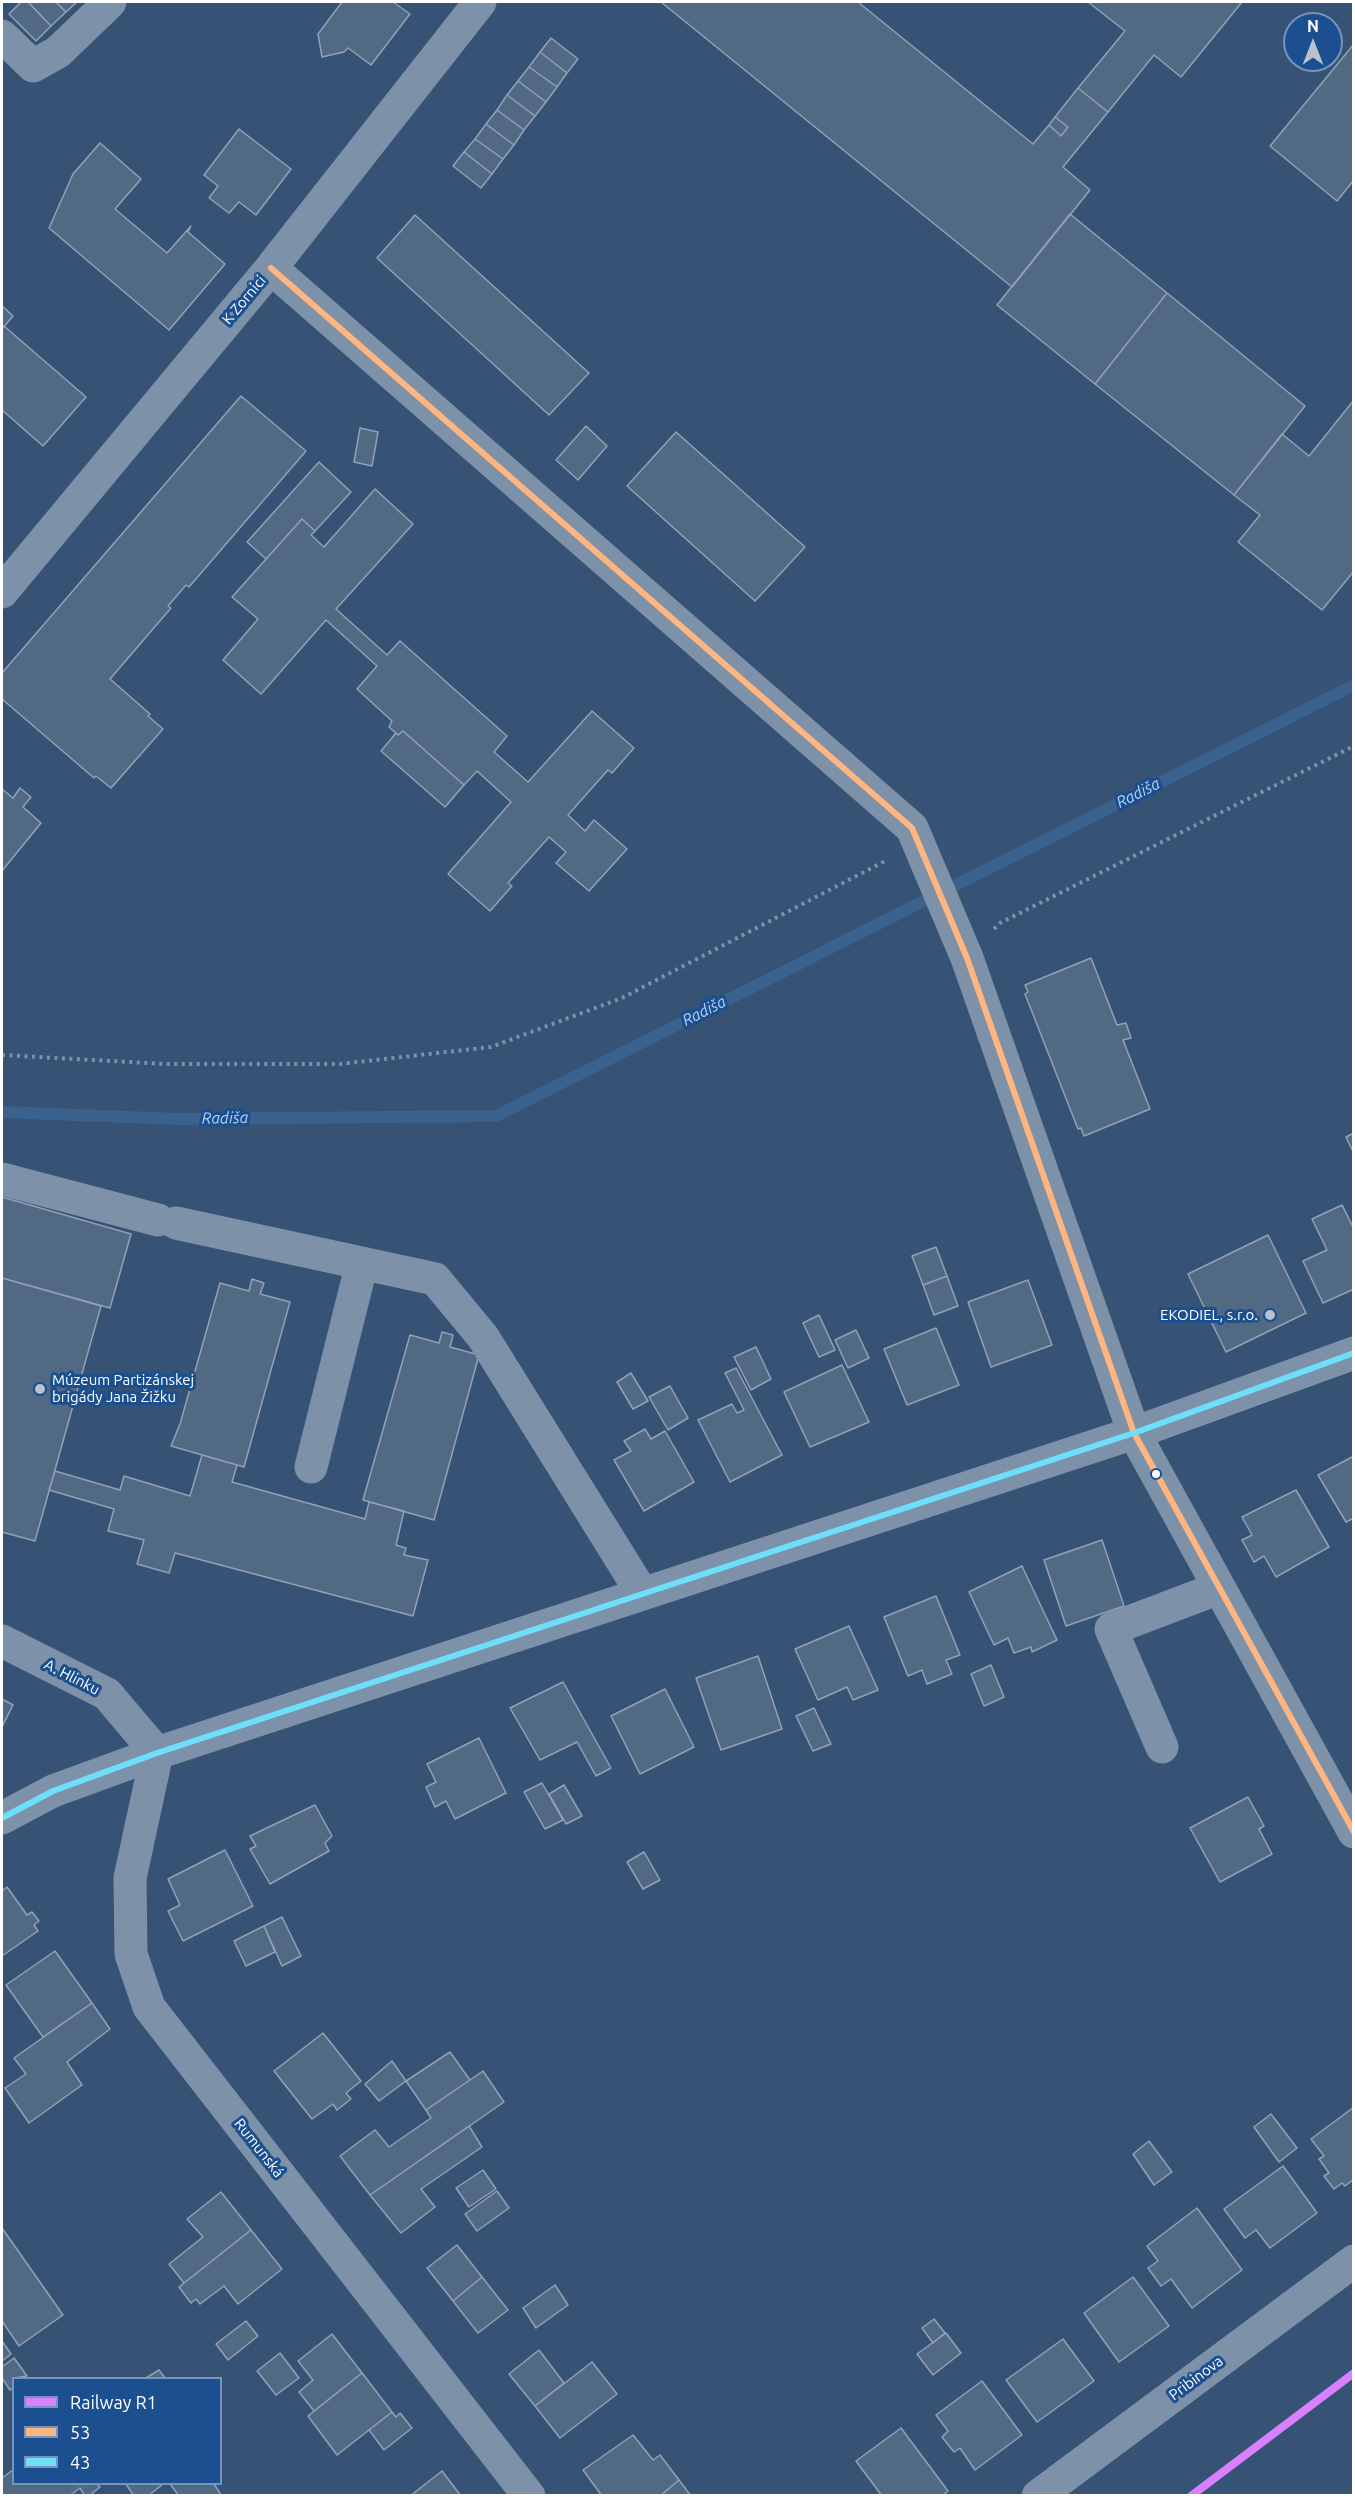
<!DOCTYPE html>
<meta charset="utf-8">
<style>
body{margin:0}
#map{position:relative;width:1355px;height:2497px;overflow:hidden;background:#365274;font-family:Ubuntu,sans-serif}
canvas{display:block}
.frame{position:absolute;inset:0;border:3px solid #fff;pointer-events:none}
.legend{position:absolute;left:12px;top:2377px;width:210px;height:108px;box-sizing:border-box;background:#1b4f8f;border:2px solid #7695bc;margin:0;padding:8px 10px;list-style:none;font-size:18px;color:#fff}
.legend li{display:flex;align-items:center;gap:12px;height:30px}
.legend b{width:30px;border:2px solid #7695bc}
.north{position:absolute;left:1283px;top:12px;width:60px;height:60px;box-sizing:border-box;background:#1b4f8f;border:2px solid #7695bc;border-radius:50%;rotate:0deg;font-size:16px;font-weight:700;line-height:24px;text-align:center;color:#fff}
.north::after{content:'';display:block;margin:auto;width:21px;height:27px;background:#b9c2ce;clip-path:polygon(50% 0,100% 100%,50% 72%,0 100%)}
</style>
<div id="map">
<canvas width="1355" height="2497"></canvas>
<div class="frame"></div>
<ul class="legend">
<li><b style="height:8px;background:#d880ff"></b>Railway R1</li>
<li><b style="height:8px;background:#ffb580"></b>53</li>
<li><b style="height:8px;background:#6ddff8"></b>43</li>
</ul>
<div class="north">N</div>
</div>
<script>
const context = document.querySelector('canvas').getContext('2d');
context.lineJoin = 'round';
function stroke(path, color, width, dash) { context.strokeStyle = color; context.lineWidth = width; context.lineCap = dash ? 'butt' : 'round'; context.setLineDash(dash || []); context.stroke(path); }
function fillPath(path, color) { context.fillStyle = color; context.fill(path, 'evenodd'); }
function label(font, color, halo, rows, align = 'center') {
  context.font = font + ' Ubuntu,sans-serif'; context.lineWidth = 6; context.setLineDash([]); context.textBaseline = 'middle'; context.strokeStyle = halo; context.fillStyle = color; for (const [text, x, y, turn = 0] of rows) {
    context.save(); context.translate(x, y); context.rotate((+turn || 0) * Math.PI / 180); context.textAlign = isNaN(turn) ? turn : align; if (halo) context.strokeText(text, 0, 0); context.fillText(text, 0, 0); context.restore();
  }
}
stroke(new Path2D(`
 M2,1112L177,1119L496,1116L1354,685`), '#3b618d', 12);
const building = new Path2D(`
 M21,2H28L51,26L36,41L9,14Z
 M28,2H56L66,12L51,26Z
 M56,2H77L66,12Z
 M342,2H393L410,14L371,65L348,48L344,52L322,57L318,34Z
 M661,2H858L1033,144L1049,125L1061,136L1068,127L1055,117L1078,88L1108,112L1063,167L1090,190L1012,287Z
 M1088,2H1242L1181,77L1154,55L1108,112L1078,88L1125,31Z
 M551,38L578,59L567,73L540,52Z
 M1354,44V180L1337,201L1270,146Z
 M540,52L567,73L557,87L529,67Z
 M529,67L557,87L546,102L518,81Z
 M518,81L546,102L535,116L507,95Z
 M507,95L535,116L524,130L497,110Z
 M497,110L524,130L514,145L486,124Z
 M1055,117L1068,127L1061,136L1049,125Z
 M486,124L514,145L503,159L475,139Z
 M239,129L291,169L256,215L239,202L229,213L209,198L218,186L204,175Z
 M475,139L503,159L492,174L464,152Z
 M100,143L141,179L115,209L167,253L191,226L188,232L225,264L169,330L49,228L73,174Z
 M464,152L492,174L481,188L453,166Z
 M1070,214L1167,293L1095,384L997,305Z
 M415,215L589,373L549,415L377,258Z
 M1167,293L1305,406L1234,495L1095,384Z
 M2,306L13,316L2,329Z
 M4,326L86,397L43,446L2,410V329Z
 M241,396L306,451L189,587L186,585L168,606L171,608L110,679L150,714L148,716L163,729L111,788L96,776L94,778L2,699V673Z
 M1354,400V571L1322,610L1238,542L1260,515L1234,495L1282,434L1309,456Z
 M586,426L607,446L578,480L556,460Z
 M360,428L378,432L372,466L354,462Z
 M676,432L805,547L755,601L627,486Z
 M319,462L351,492L315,531L302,519L266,559L247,542Z
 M375,489L413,524L336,609L387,655L400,641L507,736L494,752L528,782L592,711L634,748L612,773L608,770L568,815L585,831L594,820L627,849L589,891L556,863L566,852L549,837L508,883L512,886L490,911L448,874L511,802L477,771L464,785L403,731L398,735L389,727L392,721L357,689L377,666L326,620L261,694L223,660L258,619L232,597L302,519L315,531L311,535L324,547Z
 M403,731L464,785L445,807L381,751L396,733L398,735Z
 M20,788L31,797L23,807L41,823L2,871V789L13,798Z
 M1091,958L1117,1025L1126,1023L1131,1038L1123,1040L1150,1109L1084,1136L1081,1128L1078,1129L1025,994L1028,992L1025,985Z
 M1354,1133V1154L1346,1137Z
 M2,1197L131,1234L110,1308L2,1278Z
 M1342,1205L1354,1229V1289L1323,1303L1303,1261L1327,1250L1312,1219Z
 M1268,1235L1306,1313L1226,1352L1188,1274Z
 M936,1247L947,1276L923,1285L912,1256Z
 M947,1276L958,1306L934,1315L923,1285Z
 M2,1278L101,1306L35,1541L2,1532Z
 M252,1279L264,1283L260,1294L290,1302L244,1467L171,1446L180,1424L220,1283L249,1291Z
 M1028,1280L1052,1345L991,1367L968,1302Z
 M819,1315L835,1350L819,1357L803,1323Z
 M936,1328L959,1385L907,1405L884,1349Z
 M856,1330L869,1358L848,1368L835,1340Z
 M442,1332L453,1335L450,1347L479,1355L434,1520L363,1500L410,1335L439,1343Z
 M756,1347L771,1379L751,1390L734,1357Z
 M842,1365L869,1422L810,1447L784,1392Z
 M736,1368L782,1455L730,1482L698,1420L732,1404L737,1413L744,1410L725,1373Z
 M631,1373L648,1401L633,1409L617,1382Z
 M670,1386L688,1418L668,1430L649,1397Z
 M645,1429L651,1439L665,1431L694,1482L644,1511L614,1460L631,1451L624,1441Z
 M202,1455L237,1465L232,1482L365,1519L369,1502L404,1511L396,1545L406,1548L404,1555L428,1560L413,1616L175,1553L169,1573L137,1564L144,1540L108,1531L114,1509L49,1490L55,1471L120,1490L124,1476L190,1496Z
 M1354,1456V1518L1346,1522L1318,1475Z
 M1296,1490L1329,1547L1276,1577L1264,1556L1254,1562L1242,1540L1252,1535L1242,1517Z
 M1102,1540L1124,1606L1066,1626L1044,1560Z
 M1022,1566L1057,1640L1032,1652L1031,1647L1014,1653L1008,1638L994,1645L969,1592Z
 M936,1596L960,1655L946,1660L952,1674L927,1684L922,1670L908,1676L884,1617Z
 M849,1626L878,1690L853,1700L847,1687L818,1700L795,1649Z
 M758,1656L782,1729L721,1750L696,1678Z
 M991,1665L1004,1697L984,1706L971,1674Z
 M563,1682L611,1768L596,1776L577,1742L540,1760L510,1708Z
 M665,1689L694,1747L640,1774L611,1716Z
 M2,1699L13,1705L2,1727Z
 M814,1708L831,1744L813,1751L796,1716Z
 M479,1738L506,1793L455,1819L446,1801L435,1807L426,1787L436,1782L427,1764Z
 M542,1783L563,1820L545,1829L524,1792Z
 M564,1785L582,1816L566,1824L549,1794Z
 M1248,1797L1264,1826L1259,1829L1272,1854L1220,1882L1190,1828Z
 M315,1805L332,1836L325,1843L329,1851L270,1884L250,1849L256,1846L250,1836Z
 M225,1850L253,1906L183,1941L168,1911L180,1905L168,1879Z
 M644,1852L660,1880L643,1889L627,1862Z
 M7,1887L27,1915L32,1912L39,1921L34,1925L38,1931L2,1956V1891Z
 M282,1917L301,1956L282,1966L264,1926Z
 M264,1926L275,1952L246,1966L234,1941Z
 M55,1951L92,2003L43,2037L6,1985Z
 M92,2003L110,2029L67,2062L82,2085L29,2123L5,2088L26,2074L14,2058Z
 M323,2033L361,2081L346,2093L351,2099L337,2110L333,2104L312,2119L274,2071Z
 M450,2052L470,2080L426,2110L406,2081Z
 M392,2061L406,2081L379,2101L365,2084Z
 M483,2071L504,2102L370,2195L340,2156L375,2130L389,2147L431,2118L426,2110Z
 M1354,2107V2179L1345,2186L1342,2183L1334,2189L1324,2176L1329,2173L1319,2159L1324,2156L1311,2139Z
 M1271,2114L1297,2148L1279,2162L1254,2127Z
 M469,2126L482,2147L421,2189L435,2207L401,2233L370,2195Z
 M1149,2141L1172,2172L1154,2185L1133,2154Z
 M1283,2166L1317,2213L1270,2248L1256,2230L1245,2238L1224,2209Z
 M483,2170L496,2189L469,2207L456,2188Z
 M497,2191L509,2208L477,2231L465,2214Z
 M221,2192L251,2230L184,2283L169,2264L203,2237L187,2219Z
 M1197,2208L1242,2270L1192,2308L1171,2279L1161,2286L1148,2268L1158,2261L1147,2246Z
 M2,2228L63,2315L19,2346L2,2321Z
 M251,2230L282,2269L238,2304L224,2286L200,2304L196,2299L191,2303L179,2287Z
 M457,2245L482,2277L453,2301L427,2268Z
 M482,2277L508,2310L478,2333L453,2301Z
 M1133,2277L1169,2326L1119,2362L1084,2313Z
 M555,2285L568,2305L536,2328L523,2308Z
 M934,2319L945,2333L933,2343L922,2328Z
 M246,2321L258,2336L228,2360L216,2344Z
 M946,2333L961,2353L933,2375L917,2354Z
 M332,2334L362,2373L314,2411L299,2392L313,2380L298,2361Z
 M1063,2339L1094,2381L1037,2422L1006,2380Z
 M2,2341L11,2354L2,2361Z
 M539,2350L564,2383L535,2406L509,2374Z
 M280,2353L299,2378L276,2395L257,2371Z
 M14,2358L27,2376L14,2378V2387L10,2390L2,2378V2367Z
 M592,2362L617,2394L560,2438L535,2406Z
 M159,2370L165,2378H146Z
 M362,2373L392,2412L337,2455L308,2416Z
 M982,2381L1022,2435L975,2470L960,2448L954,2452L942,2437L948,2431L936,2415Z
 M392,2412L396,2417L400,2413L412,2428L384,2450L369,2430Z
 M901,2428L948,2491L942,2496H882L856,2461Z
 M633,2435L653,2460L660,2455L679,2480L660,2496H602L583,2470Z
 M13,2470L14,2484H97L100,2487L89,2496H85L80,2488L69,2496H2V2478Z
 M442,2471L461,2496H410Z
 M679,2480L691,2496H660Z
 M126,2484H163L148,2496H134Z
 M170,2484H214L222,2496H179Z`);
fillPath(building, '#526984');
stroke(building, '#92a2b6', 1.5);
stroke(new Path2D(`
 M994,929L1000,923L1354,746
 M2,1055L166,1064H340L491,1047L622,998L887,860`), '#7d92a8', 4, [3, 4.5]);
stroke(new Path2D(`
 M2,36L33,66L58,52L110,2
 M271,268L912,828L967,958L1134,1433L1354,1832
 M2,592L271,268L480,2
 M2,1179L158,1220
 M176,1223L435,1279L483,1337L642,1593
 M311,1467L362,1263
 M2,1641L107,1694L157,1753L130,1878L131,1954L149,2007L529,2496
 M1162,1747L1111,1629L1219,1588
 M2,1818L53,1791L157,1753L1134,1433L1354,1353
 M1038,2496L1354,2261`), '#7d92a8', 33);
stroke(new Path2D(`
 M271,268L912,828L967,958L1134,1433L1354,1832`), '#ffb580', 6);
stroke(new Path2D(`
 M2,1818L53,1791L157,1753L1134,1433L1354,1353`), '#6ddff8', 6);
stroke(new Path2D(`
 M1191,2496L1354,2373`), '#d880ff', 8);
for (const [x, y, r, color] of [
 [1270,1315,6,"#b9c2ce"],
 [40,1389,6,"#b9c2ce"],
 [1156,1474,5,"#fff"]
]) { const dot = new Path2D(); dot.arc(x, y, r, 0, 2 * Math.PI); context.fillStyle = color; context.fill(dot); stroke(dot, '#1b4f8f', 2); }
label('15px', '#fff', '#1b4f8f', [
 ["K Zornici",244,300,-50],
 ["A. Hlinku",72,1677,27],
 ["Rumunská",259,2148,52],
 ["Pribinova",1196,2378,-37]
]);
label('15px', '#fff', '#1b4f8f', [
 ["EKODIEL, s.r.o.",1258,1315],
 ["Múzeum Partizánskej",52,1380,"left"],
 ["brigády Jana Žižku",52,1397,"left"]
], 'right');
label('italic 16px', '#b5d3f5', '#1b4f8f', [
 ["Radiša",1138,793,-27],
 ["Radiša",704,1011,-27],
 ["Radiša",225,1118,-1]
]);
</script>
